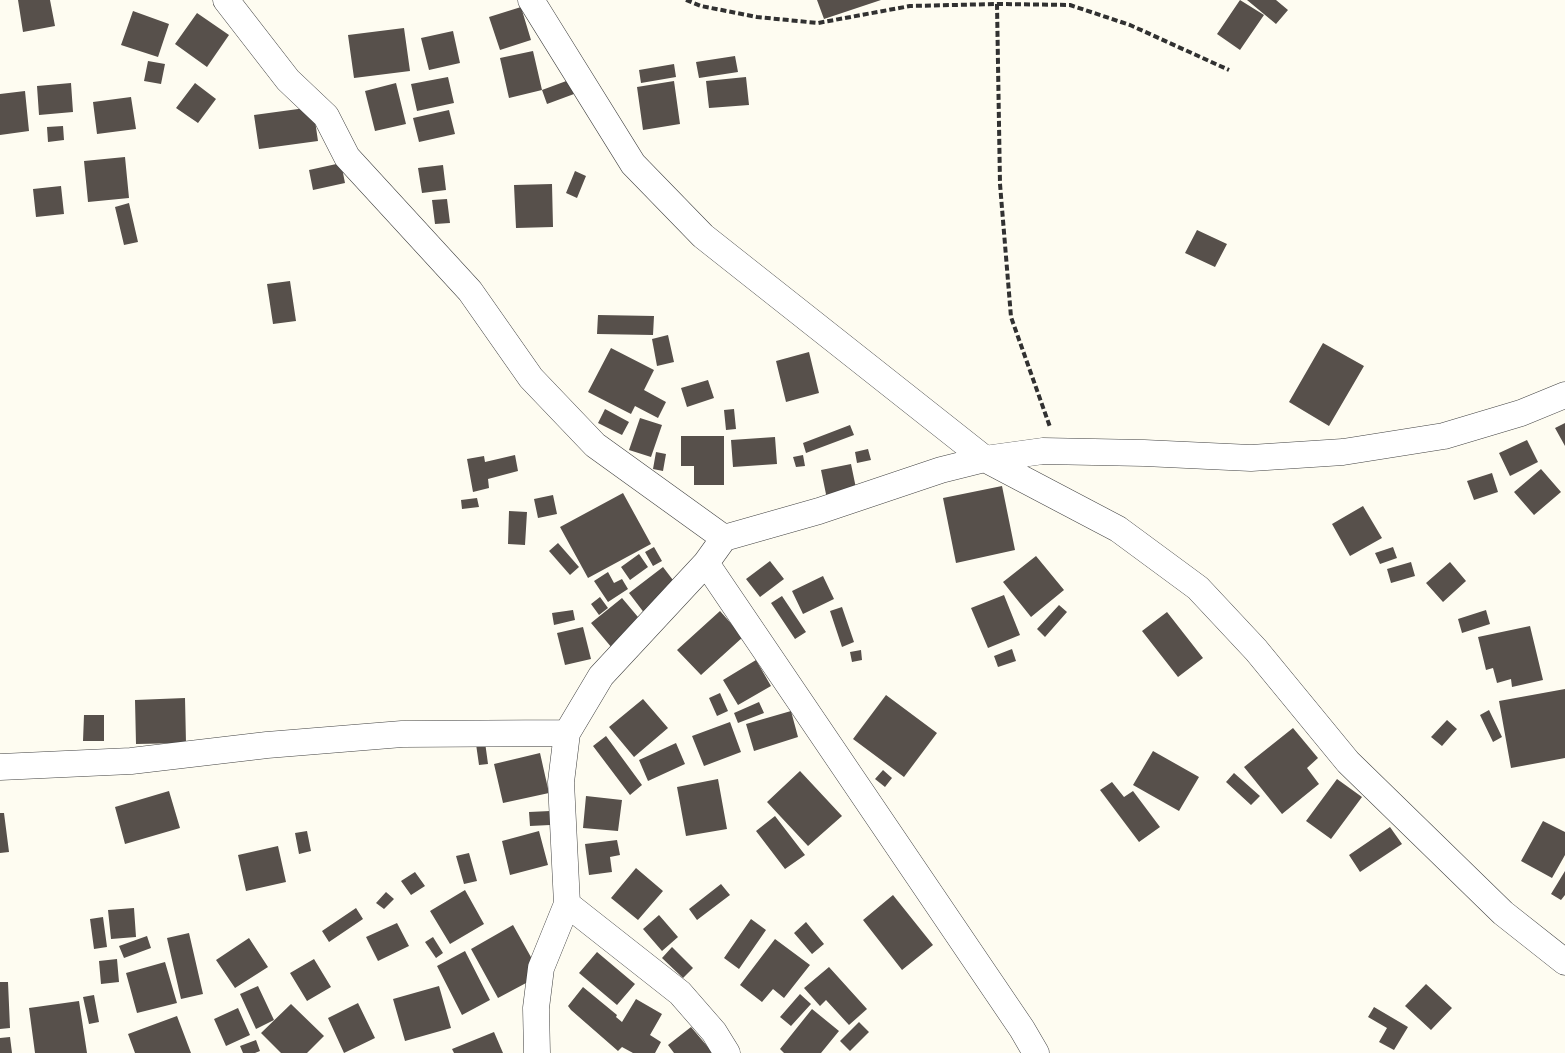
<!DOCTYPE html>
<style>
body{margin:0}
canvas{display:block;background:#fefcf1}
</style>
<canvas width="1565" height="1053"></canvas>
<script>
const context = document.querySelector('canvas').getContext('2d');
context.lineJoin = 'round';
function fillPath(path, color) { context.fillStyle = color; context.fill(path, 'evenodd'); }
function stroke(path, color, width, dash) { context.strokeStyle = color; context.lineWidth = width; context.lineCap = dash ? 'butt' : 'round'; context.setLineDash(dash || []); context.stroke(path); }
fillPath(new Path2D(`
 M18,0H50L55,26L23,32Z
 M817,0H881L824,19Z
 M1240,0L1264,15L1240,50L1217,34Z
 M1247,0H1276L1288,10L1276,24Z
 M521,7L531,40L500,50L489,17Z
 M133,11L169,24L158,57L121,45Z
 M197,13L229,35L207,67L175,44Z
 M404,28L410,71L354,78L348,35Z
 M453,31L460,63L429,70L421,38Z
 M533,51L542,90L509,98L500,58Z
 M735,56L738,72L699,78L696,62Z
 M148,61L165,64L161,84L144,81Z
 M674,64L676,77L641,83L639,70Z
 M448,77L454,103L417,111L411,84Z
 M746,77L749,105L709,108L706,81Z
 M569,80L574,94L547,104L542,90Z
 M674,81L680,124L643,130L637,87Z
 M71,83L73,112L39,115L37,86Z
 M195,83L216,99L198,123L176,108Z
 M396,83L406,124L375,131L365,91Z
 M25,91L29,131L0,135V94Z
 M131,97L136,129L97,134L93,102Z
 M313,107L318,141L259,149L254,115Z
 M449,110L455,134L419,142L413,118Z
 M63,126L64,140L48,142L47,127Z
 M125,157L129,198L88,202L84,161Z
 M341,163L345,183L313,190L309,170Z
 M443,165L446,190L422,193L418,168Z
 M575,171L586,176L577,198L566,193Z
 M552,184L553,227L516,228L514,185Z
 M61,186L64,214L36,217L33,189Z
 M447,199L450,223L435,224L432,200Z
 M129,203L138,242L124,245L115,207Z
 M1197,230L1227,244L1215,267L1185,253Z
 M290,281L296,321L273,324L267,284Z
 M598,315L654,316L653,335L597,334Z
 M668,335L674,362L657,366L652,339Z
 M1323,343L1364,366L1329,426L1289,402Z
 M611,348L654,370L644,390L666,402L658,418L635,406L631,414L588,392Z
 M809,352L819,393L786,402L776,361Z
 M708,380L714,398L687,407L681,388Z
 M605,409L629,422L622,435L598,423Z
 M734,409L736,429L726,430L724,410Z
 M640,418L662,425L651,457L629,450Z
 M1565,423V446L1555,428Z
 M850,425L854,435L806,453L803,443Z
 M681,436H724V485H694V466H681Z
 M775,437L777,464L733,467L731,440Z
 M1527,440L1538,462L1510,476L1499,453Z
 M868,449L871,460L857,463L855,452Z
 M656,452L666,454L663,471L653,469Z
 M515,455L518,471L488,479L489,488L473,492L467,459L484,456L485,462Z
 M803,455L805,466L796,467L793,457Z
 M851,464L857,493L827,499L821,470Z
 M1541,469L1561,492L1534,515L1514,492Z
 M1492,473L1498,492L1474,500L1467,481Z
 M1002,486L1015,550L956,563L943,498Z
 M623,493L651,544L588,578L560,527Z
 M553,495L557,514L538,518L534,499Z
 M477,498L479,507L462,509L461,500Z
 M1363,506L1382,538L1350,556L1332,524Z
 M509,511L527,512L525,545L508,544Z
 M558,543L579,567L570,575L549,551Z
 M654,547L662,561L653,566L645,552Z
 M1393,547L1397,558L1380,564L1375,553Z
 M639,554L648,567L630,580L621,567Z
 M1036,556L1064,590L1031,617L1003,582Z
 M770,561L784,579L760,597L746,579Z
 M1411,562L1415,576L1391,583L1387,569Z
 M1450,562L1466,581L1443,602L1426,583Z
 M663,567L679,588L645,614L629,593Z
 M608,572L614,583L622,579L628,589L608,602L594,581Z
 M823,576L834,599L803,614L792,591Z
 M1004,595L1020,635L988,648L971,608Z
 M782,596L806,632L795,639L771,603Z
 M600,597L608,608L599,615L591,604Z
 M622,598L643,623L612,648L591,623Z
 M1059,605L1067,612L1045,637L1037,629Z
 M842,607L854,642L842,647L830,611Z
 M573,610L575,620L554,625L552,613Z
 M1486,610L1490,624L1462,633L1458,619Z
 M720,611L743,637L701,675L677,650Z
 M1167,612L1203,658L1178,677L1142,631Z
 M1530,626L1543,680L1512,687L1511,679L1497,683L1493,668L1486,670L1478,637Z
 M583,627L591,659L565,665L557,633Z
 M1012,649L1016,661L998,667L994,656Z
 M861,650L862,660L852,662L850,652Z
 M756,660L771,686L738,705L723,680Z
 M1565,689V758L1511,768L1499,701Z
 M720,693L728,711L717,716L709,698Z
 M886,695L937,733L904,777L853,739Z
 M185,698L186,743L136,744L135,700Z
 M643,699L668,728L634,757L609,727Z
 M759,702L764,713L738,723L734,713Z
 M1489,710L1502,737L1493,742L1480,715Z
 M791,711L798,737L754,751L746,724Z
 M84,715H104V741H83Z
 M1447,720L1457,729L1442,746L1431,737Z
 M730,722L741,752L704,766L692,736Z
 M1293,728L1318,758L1307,768L1319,784L1282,814L1244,767Z
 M606,736L642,785L630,795L593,746Z
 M485,742L488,764L479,765L476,744Z
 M676,743L685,764L648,781L639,760Z
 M1153,751L1199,777L1179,811L1133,785Z
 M540,753L549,793L503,803L494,764Z
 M883,770L892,778L885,787L875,779Z
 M800,771L842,816L808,846L767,802Z
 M1234,773L1260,796L1251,805L1226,782Z
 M718,779L727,829L686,836L677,787Z
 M1337,779L1362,797L1331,839L1306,821Z
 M1112,782L1124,797L1133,791L1160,827L1139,842L1100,790Z
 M169,791L180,828L125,844L115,807Z
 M586,796L622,800L618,831L583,828Z
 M550,811V825L530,826L529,812Z
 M0,813H4L9,852L0,853Z
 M775,816L805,855L785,869L756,831Z
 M1543,821L1565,832V855L1552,878L1521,861Z
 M1390,827L1402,844L1360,872L1349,855Z
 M307,831L311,851L299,854L295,833Z
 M539,831L548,865L510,875L502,841Z
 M617,840L620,855L610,857L612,872L589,875L585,844Z
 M278,846L286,882L246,891L238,855Z
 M469,853L477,881L464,884L456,856Z
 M636,868L663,891L638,920L611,898Z
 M1565,871V895L1561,900L1551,894Z
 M415,872L425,886L411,895L401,881Z
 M721,884L730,895L697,920L689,909Z
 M465,890L484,924L450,944L430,911Z
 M386,892L394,899L384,909L376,903Z
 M893,895L933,945L902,970L863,920Z
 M134,908L136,937L111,939L108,910Z
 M356,908L363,919L329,942L322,931Z
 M659,915L678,937L662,951L643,929Z
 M103,917L107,947L94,949L90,919Z
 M751,919L766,930L739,969L724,958Z
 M806,922L824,944L812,954L794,933Z
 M397,923L409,946L378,961L366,937Z
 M513,925L541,975L498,998L471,949Z
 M189,933L203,994L181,999L167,938Z
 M147,936L151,948L124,958L119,946Z
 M433,937L443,953L436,958L425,942Z
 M249,938L268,967L235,988L216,960Z
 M775,939L810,965L784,998L773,989L762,1002L740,985Z
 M672,947L693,968L683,978L662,958Z
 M465,951L490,1000L462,1015L437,966Z
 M597,952L635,984L617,1005L579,973Z
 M117,959L119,982L101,984L99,961Z
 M314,959L331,987L307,1001L290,973Z
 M165,962L177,1003L137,1013L126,973Z
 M829,967L867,1009L849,1025L826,1000L820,1006L804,988Z
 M0,982H8L10,1028L0,1029Z
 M1426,984L1452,1008L1431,1030L1405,1006Z
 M258,986L274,1020L256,1029L240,994Z
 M439,986L451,1028L405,1041L393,999Z
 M583,987L617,1015L616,1017L622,1022L636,999L662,1014L650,1035L661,1042L655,1053H633L622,1047L618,1051L571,1010L568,1006Z
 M800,994L811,1004L791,1026L780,1017Z
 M94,995L99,1022L89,1024L83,997Z
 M79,1001L87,1053H35L29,1008Z
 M358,1003L375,1038L344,1053L328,1018Z
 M291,1004L324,1036L307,1053H281L261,1033Z
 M1374,1007L1408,1027L1394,1050L1379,1042L1387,1028L1368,1017Z
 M238,1008L250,1035L226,1046L214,1019Z
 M812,1009L839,1031L821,1053H784L780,1049Z
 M177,1016L191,1053H135L128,1034Z
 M859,1022L869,1032L850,1051L840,1041Z
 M691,1027L713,1053H674L668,1045Z
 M494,1032L503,1053H454L452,1049Z
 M10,1037L12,1053H0V1038Z
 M256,1040L260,1051L255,1053H243L240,1046Z`), '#57504b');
const street = new Path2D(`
 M226,0L288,80L326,116L347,157L470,291L531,378L595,445L724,538
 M531,0L633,164L703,236L985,459L1118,529L1198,588L1256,650L1348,762L1503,913L1565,962
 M706,563L1022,1029L1036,1053
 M0,767L131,761L267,745L402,734L567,733
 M567,904L680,993L714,1032L727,1053
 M537,1053L536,1008L541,968L567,904L561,782L567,733L601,676L706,563L724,538L819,511L941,470L985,459L1043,451L1144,453L1251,458L1343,452L1444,436L1521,413L1565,395`);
stroke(street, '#424242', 27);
stroke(new Path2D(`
 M686,0L701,6L757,17L818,23L910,6L997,4L1000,184L1011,317L1050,427
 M997,4L1070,5L1130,25L1229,70`), '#313131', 4, [6, 3]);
stroke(street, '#fff', 26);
</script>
